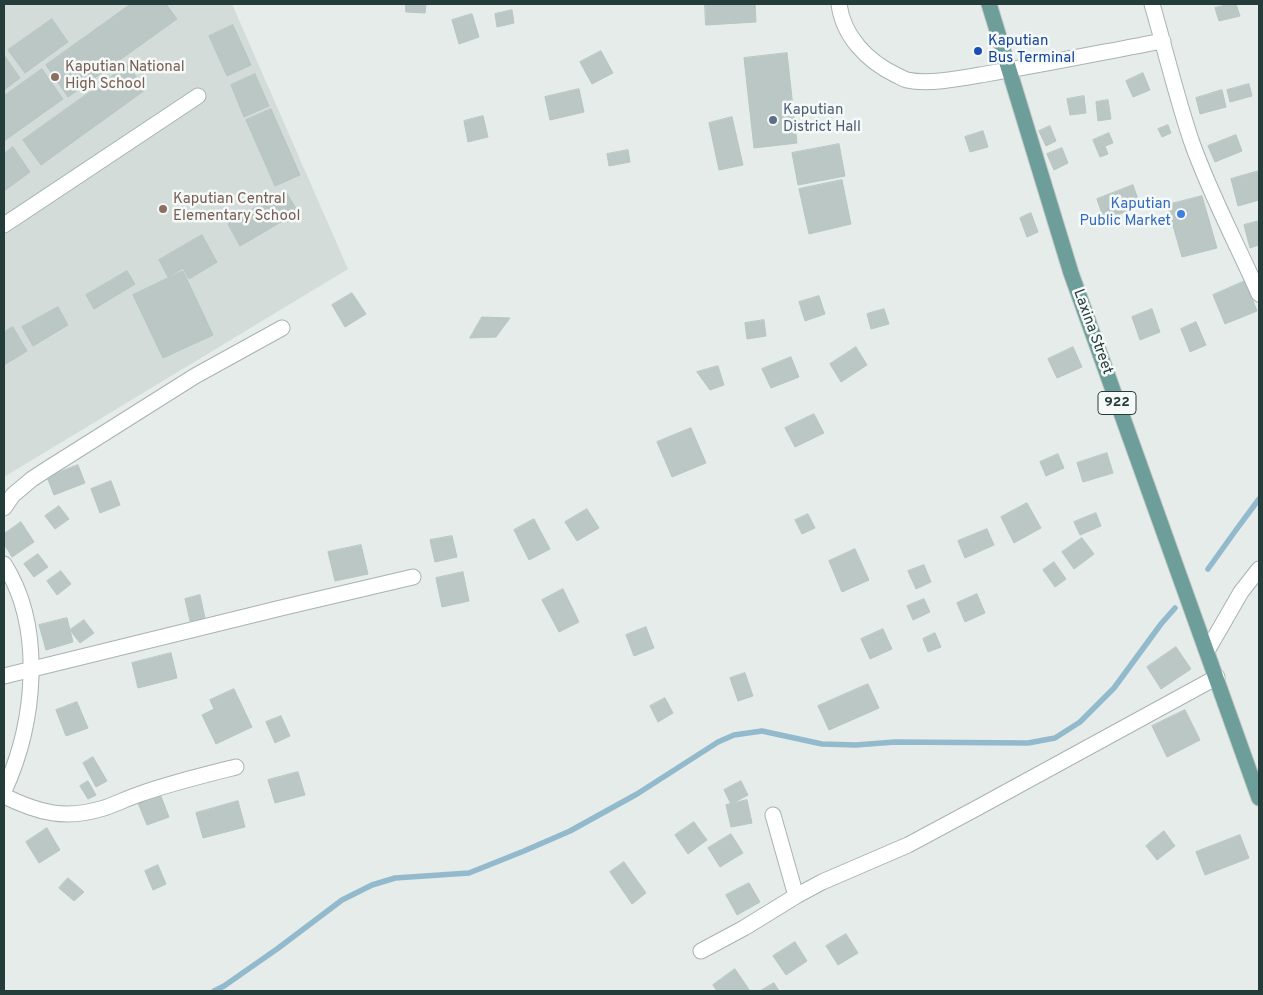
<!DOCTYPE html>
<style>
body{margin:0}
#map{position:relative;width:1263px;height:995px;overflow:hidden;background:#e5ecea;font-family:Overpass,sans-serif}
canvas{display:block}
.frame{position:absolute;inset:0;border:5px solid #253d3a;pointer-events:none}
</style>
<div id="map">
<canvas width="1263" height="995"></canvas>
<div class="frame"></div>
</div>
<script>
const context = document.querySelector('canvas').getContext('2d');
context.lineJoin = 'round';
function fillPath(path, color) { context.fillStyle = color; context.fill(path, 'evenodd'); }
function stroke(path, color, width, dash) { context.strokeStyle = color; context.lineWidth = width; context.lineCap = dash ? 'butt' : 'round'; context.setLineDash(dash || []); context.stroke(path); }
function label(font, color, halo, rows, align = 'center') {
  context.font = font + ' Overpass,sans-serif'; context.lineWidth = 5; context.setLineDash([]); context.textBaseline = 'middle'; context.strokeStyle = halo; context.fillStyle = color; for (const [text, x, y, turn = 0] of rows) {
    context.save(); context.translate(x, y); context.rotate((+turn || 0) * Math.PI / 180); context.textAlign = isNaN(turn) ? turn : align; if (halo) context.strokeText(text, 0, 0); context.fillText(text, 0, 0); context.restore();
  }
}
fillPath(new Path2D(`
 M4,4H232L348,269L4,477Z`), '#d3dcd9');
stroke(new Path2D(`
 M1208,569L1236,530L1259,499
 M214,991L224,986L277,949L342,900L372,885L395,878L469,873L524,851L570,831L637,794L718,742L734,735L762,731L822,744L856,745L895,742L1028,743L1055,738L1080,722L1114,688L1161,624L1175,608`), '#92bacc', 5.5);
const building = new Path2D(`
 M131,4H166L177,19L68,97L46,65Z
 M406,4H426L425,13L406,12Z
 M705,4H755L756,22L706,25Z
 M1230,4H1236L1240,16L1219,21L1215,8Z
 M512,10L514,23L497,27L495,14Z
 M472,14L479,37L459,44L452,20Z
 M52,19L68,42L25,73L8,50Z
 M233,25L251,65L227,76L209,36Z
 M601,51L613,73L592,84L580,62Z
 M787,53L797,143L754,148L744,58Z
 M4,55L20,78L4,90Z
 M128,65L145,90L41,165L23,140Z
 M42,69L63,99L4,141V96Z
 M1143,73L1150,90L1133,97L1126,81Z
 M255,74L269,106L244,117L231,85Z
 M1249,84L1252,96L1230,102L1227,90Z
 M579,89L584,112L550,120L545,97Z
 M1222,90L1226,107L1200,114L1196,98Z
 M1084,96L1086,113L1070,115L1067,99Z
 M1108,100L1111,119L1098,121L1096,102Z
 M271,109L300,175L275,186L246,120Z
 M483,116L488,137L468,142L464,121Z
 M732,117L743,165L719,170L709,123Z
 M1168,125L1171,133L1162,137L1158,129Z
 M1050,126L1056,141L1046,146L1039,131Z
 M983,131L988,147L970,152L965,137Z
 M1109,133L1113,143L1105,146L1108,154L1100,157L1093,140Z
 M1236,135L1242,151L1215,162L1208,146Z
 M839,144L845,176L798,185L792,153Z
 M13,147L30,172L4,191V154Z
 M1062,148L1068,163L1054,170L1047,154Z
 M628,150L630,162L609,166L607,154Z
 M1259,171V200L1238,206L1231,179Z
 M842,180L851,224L809,234L799,189Z
 M1133,185L1140,205L1138,207L1104,220L1097,199Z
 M285,190L298,212L240,246L228,224Z
 M1202,196L1217,248L1182,257L1167,205Z
 M1031,213L1038,232L1027,237L1020,218Z
 M1259,221V245L1250,248L1244,225Z
 M202,235L217,262L189,279L183,268L168,277L159,260Z
 M127,271L135,284L94,309L86,295Z
 M183,271L213,335L163,358L133,295Z
 M1245,281L1257,311L1225,324L1213,295Z
 M352,293L366,314L345,327L332,305Z
 M819,296L825,314L805,321L799,302Z
 M58,307L68,325L33,346L22,327Z
 M884,309L889,324L871,329L867,314Z
 M1152,309L1160,332L1140,340L1132,317Z
 M482,317L510,318L496,337L470,338Z
 M764,320L766,336L747,339L745,323Z
 M1196,322L1206,345L1190,352L1181,329Z
 M13,327L27,351L4,365V332Z
 M856,347L867,365L841,382L830,364Z
 M1073,347L1082,367L1057,378L1048,359Z
 M791,357L799,377L771,388L762,369Z
 M718,366L724,385L710,390L697,372Z
 M814,414L824,433L795,447L785,428Z
 M691,428L706,463L672,477L657,442Z
 M1107,453L1113,473L1083,482L1077,463Z
 M1058,454L1064,468L1046,476L1040,462Z
 M78,465L85,483L54,495L47,477Z
 M111,481L120,505L100,513L91,489Z
 M1027,503L1041,528L1014,543L1001,517Z
 M59,506L69,519L55,529L45,516Z
 M587,509L599,528L577,541L565,522Z
 M1096,513L1101,526L1080,535L1074,522Z
 M808,514L815,528L802,534L795,520Z
 M534,519L550,549L529,560L514,530Z
 M21,522L34,542L12,557L4,544V534Z
 M987,529L994,545L965,558L958,541Z
 M452,536L457,557L435,562L430,540Z
 M1082,538L1094,554L1074,569L1062,552Z
 M361,545L368,574L335,581L328,552Z
 M855,549L869,580L842,592L829,561Z
 M38,554L48,567L34,577L24,564Z
 M1054,562L1066,579L1055,587L1043,570Z
 M924,565L931,582L916,589L908,571Z
 M61,571L71,584L57,595L47,581Z
 M463,572L469,601L442,607L436,578Z
 M563,589L579,622L559,632L542,600Z
 M977,594L985,613L965,622L957,603Z
 M200,595L205,618L190,621L185,599Z
 M924,599L930,612L913,620L907,606Z
 M67,618L73,642L46,650L39,625Z
 M84,620L94,633L80,643L70,630Z
 M646,627L654,648L634,656L626,635Z
 M883,629L892,649L870,659L861,639Z
 M935,633L941,647L928,652L923,639Z
 M1176,647L1191,669L1161,689L1147,667Z
 M171,653L177,678L138,688L132,663Z
 M745,673L753,696L738,701L730,678Z
 M868,684L879,708L829,730L818,706Z
 M234,689L252,727L216,744L202,715L214,709L210,700Z
 M665,698L673,713L658,722L650,706Z
 M77,702L88,728L66,736L56,710Z
 M1185,710L1200,740L1167,757L1152,726Z
 M281,716L290,736L275,743L266,722Z
 M93,757L107,781L96,787L83,763Z
 M298,772L305,795L275,803L268,780Z
 M88,781L96,795L88,799L80,786Z
 M741,781L748,795L731,804L724,790Z
 M160,794L169,817L147,825L138,803Z
 M747,800L752,823L731,827L726,805Z
 M238,801L245,827L203,838L196,813Z
 M694,822L707,840L688,854L675,835Z
 M47,828L60,850L39,863L26,842Z
 M1164,831L1175,846L1157,860L1146,846Z
 M731,834L743,853L720,867L708,848Z
 M1240,835L1249,858L1205,875L1196,852Z
 M624,862L646,893L632,904L610,872Z
 M158,865L166,884L153,890L145,871Z
 M68,878L84,892L74,901L59,888Z
 M749,883L760,902L737,915L726,895Z
 M846,934L858,953L838,965L826,946Z
 M795,942L807,961L786,975L773,956Z
 M735,969L750,991H717L713,985Z
 M774,983L779,991H760Z`);
fillPath(building, '#bac7c4');
stroke(building, '#b7c6c2', 1);
const minor = new Path2D(`
 M839,4C843,36 867,61 896,75C899,76 903,79 907,80C929,85 963,78 986,74C1045,64 1104,52 1163,41
 M1152,4C1165,49 1176,95 1191,140C1209,192 1237,244 1259,294
 M4,225L198,96
 M4,508L13,495L32,479L49,468L195,376L282,328
 M4,564C45,628 35,724 4,791
 M1207,651L1241,592L1259,569
 M4,676L285,607L413,577
 M4,796C39,813 65,820 104,808C116,804 128,798 140,794C171,783 204,775 236,767
 M773,815L796,896
 M701,951L744,928L796,896L822,882L908,845L977,808L1217,677`);
const major = new Path2D(`
 M989,4L1071,273L1259,798`);
stroke(minor, '#a8b4b2', 17);
stroke(major, '#c2c9c8', 17);
stroke(minor, '#fff', 15);
stroke(major, '#6d9e99', 15);
for (const [x, y, r, color] of [
 [978,51,5,"#1a4fb4"],
 [55,77,5,"#8d6e63"],
 [773,120,5,"#5c6f8a"],
 [163,209,5,"#8d6e63"],
 [1181,214,5,"#3f7fe0"]
]) { const dot = new Path2D(); dot.arc(x, y, r, 0, 2 * Math.PI); context.fillStyle = color; context.fill(dot); stroke(dot, '#f5f9f8', 2); }
for (const [x, y, w] of [
 [1117,403,38]
]) { const box = new Path2D(); box.roundRect(x - w / 2, y - 11.5, w, 23, 4); context.fillStyle = '#f5f9f8'; context.fill(box); stroke(box, '#253d3a', 1); }
label('bold 14px', '#253d3a', null, [
 ["922",1117,403]
]);
label('15px', '#164399', '#f5f9f8', [
 ["Kaputian",988,42],
 ["Bus Terminal",988,59]
], 'left');
label('15px', '#785e54', '#f5f9f8', [
 ["Kaputian National",65,68],
 ["High School",65,85],
 ["Kaputian Central",173,200],
 ["Elementary School",173,217]
], 'left');
label('15px', '#4e5e75', '#f5f9f8', [
 ["Kaputian",783,111],
 ["District Hall",783,128]
], 'left');
label('15px', '#366cbe', '#f5f9f8', [
 ["Kaputian",1171,205],
 ["Public Market",1171,222]
], 'right');
label('15px', '#253d3a', '#f5f9f8', [
 ["Laxina Street",1092,332,70]
]);
</script>
